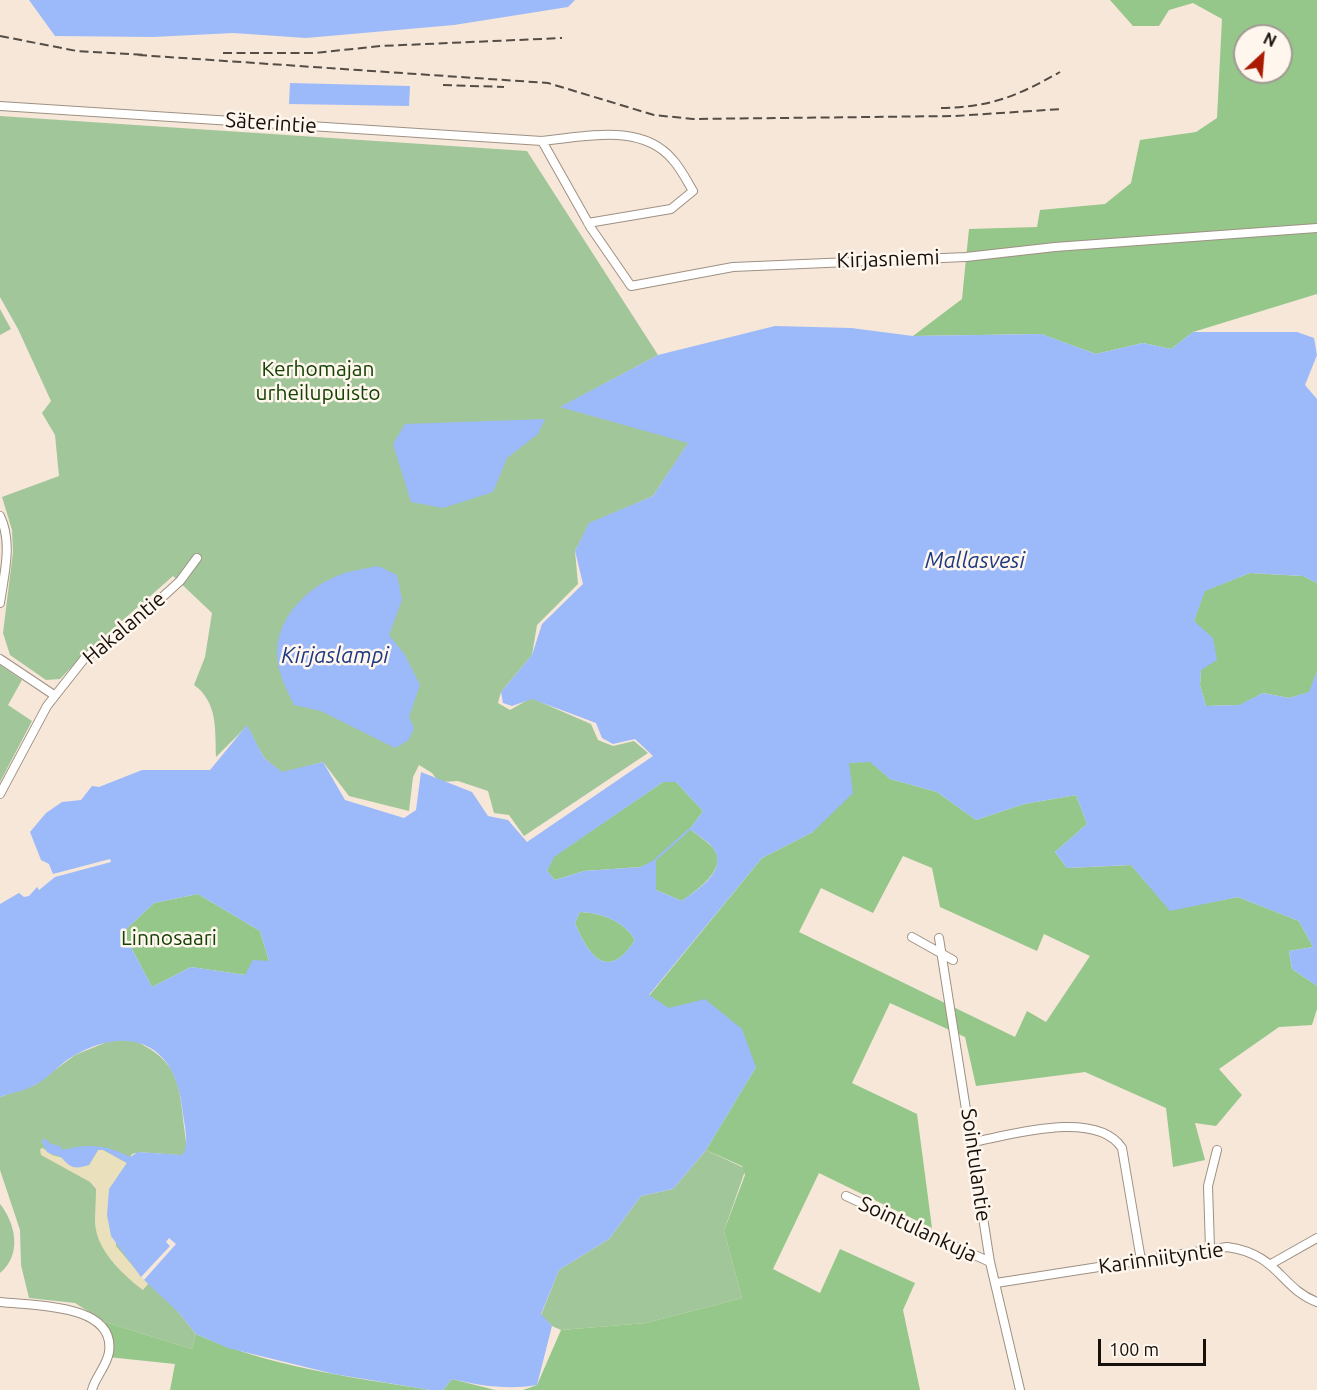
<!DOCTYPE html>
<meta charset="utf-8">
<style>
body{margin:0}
#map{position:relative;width:1317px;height:1390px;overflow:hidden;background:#f6e7d9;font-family:Ubuntu,sans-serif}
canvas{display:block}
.north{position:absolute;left:1233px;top:24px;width:60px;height:60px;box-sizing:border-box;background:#fff6ed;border:2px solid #a19a93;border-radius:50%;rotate:26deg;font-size:16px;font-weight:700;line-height:24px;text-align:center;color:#15100b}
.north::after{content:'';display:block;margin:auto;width:21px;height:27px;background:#aa1a00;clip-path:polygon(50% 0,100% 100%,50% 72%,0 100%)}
.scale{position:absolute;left:1098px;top:1339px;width:108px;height:27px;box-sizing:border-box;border:3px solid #15100b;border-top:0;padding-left:8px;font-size:18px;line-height:21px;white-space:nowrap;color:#15100b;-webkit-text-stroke:4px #fff6ed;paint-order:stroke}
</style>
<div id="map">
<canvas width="1317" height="1390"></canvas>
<div class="north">N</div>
<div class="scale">100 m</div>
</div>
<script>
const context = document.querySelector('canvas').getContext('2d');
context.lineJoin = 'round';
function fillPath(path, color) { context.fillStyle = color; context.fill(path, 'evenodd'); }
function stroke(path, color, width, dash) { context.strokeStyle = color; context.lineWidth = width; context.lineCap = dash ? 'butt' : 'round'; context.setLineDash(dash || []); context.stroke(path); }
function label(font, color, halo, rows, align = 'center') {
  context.font = font + ' Ubuntu,sans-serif'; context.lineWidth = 5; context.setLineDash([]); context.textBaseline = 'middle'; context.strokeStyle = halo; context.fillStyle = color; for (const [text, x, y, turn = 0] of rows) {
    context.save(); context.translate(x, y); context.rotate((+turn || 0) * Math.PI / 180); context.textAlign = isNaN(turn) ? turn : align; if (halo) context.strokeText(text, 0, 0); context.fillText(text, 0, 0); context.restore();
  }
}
fillPath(new Path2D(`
 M0,116L527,151L658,355L561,407L689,442L653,496L589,524L575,551L578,584L537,625L532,655L501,692L498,703L510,710L531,698L591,724L598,740L613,746L634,741L648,753L524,836L509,815L494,813L488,791L458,781L439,782L432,773L419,765L413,777L409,811L349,796L323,762L282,773L264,758L247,726L216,757C215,730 218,702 194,685L205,657L212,613L173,576L81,657L60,679L46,680L10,655L3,633L13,552L12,530L2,497L59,476L55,435L42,413L51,401L18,329L0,297Z
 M0,309L11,329L0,335Z
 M0,665L22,680L8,705L32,721L0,782Z
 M132,1039C173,1059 179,1075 183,1119C184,1129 187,1141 186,1151L182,1155C165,1156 147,1150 132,1154L127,1163L179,1313L196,1334L192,1349L105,1322L75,1303L29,1298L21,1265L20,1230L0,1170V1097L35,1085L75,1055L107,1042Z
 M706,1150L742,1167L745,1171L724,1231L742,1298L646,1323L561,1330L552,1326L541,1315L559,1270L609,1239L641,1196L673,1189Z
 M0,1204C16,1224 22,1255 0,1273Z`), '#a1c699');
fillPath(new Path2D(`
 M1110,0H1317V294L1193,332L1171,349L1143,343L1096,354L1041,334L913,336L962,299L969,229L1037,227L1040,210L1105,204L1131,183L1140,140L1196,132L1217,118L1222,19L1193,3L1169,10L1159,26H1133ZM1245,36H1281V72H1245Z
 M1250,573L1303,576L1317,583V671L1310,692L1289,698L1263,693L1240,705L1206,706L1200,685L1201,669L1194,621L1204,591Z
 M870,761L890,779L937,792L976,820L1024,804L1076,795L1087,824L1055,852L1067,868L1131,865L1170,910L1238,897L1299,921L1313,947L1289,951L1292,969L1317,986V1009L1312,1025L1279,1027L1219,1069L1242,1095L1216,1126L1195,1123L1205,1160L1173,1167L1166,1108L1085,1072L976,1086L965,1037L890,1003L852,1083L917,1114L932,1228L819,1173L773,1269L820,1293L840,1249L915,1283L903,1310L920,1390H523L537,1385L561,1330L646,1323L742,1298L724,1231L745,1175L742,1166L706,1150L756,1067L649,996L762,858L813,832L848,763ZM903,856L932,868L940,907L1037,951L1044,934L1090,956L1046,1022L1027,1011L1015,1037L799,932L821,888L873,913Z
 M663,782H676L703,811L690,829C697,835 707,841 713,848C730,869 695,891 682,901L656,890V860L641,867L584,871L555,880L547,871L553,857Z
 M198,894L260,931L269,961L245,975L191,967L152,987L123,932L154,903Z
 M580,912C602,913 624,921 635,940C608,982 589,957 575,923Z
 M105,1322L192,1349L196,1334C269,1367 351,1377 430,1390H170L175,1364L108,1357Z
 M452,1379L495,1390H443Z`), '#95c68a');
fillPath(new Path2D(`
 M43,1148L52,1155L89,1165L98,1150H103L127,1163L116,1179V1246L148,1284L143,1290C122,1274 96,1250 95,1222C95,1211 96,1200 96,1189L90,1182L41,1155L40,1149Z`), '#eae1bc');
fillPath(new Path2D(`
 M29,0H575L568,7L454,25L306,38L233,33L153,37L55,36Z
 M290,83L410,86L409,106L289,104Z
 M775,326L851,328L913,336L1041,334L1096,354L1143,343L1171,349L1193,332H1297L1314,338L1317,355L1305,385L1317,399V583L1303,576L1250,573L1205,591L1194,621L1213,638L1217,660L1201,670L1200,685L1206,706L1239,705L1263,693L1289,698L1309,692L1317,671V986L1292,969L1289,951L1313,947L1299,921L1238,897L1170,911L1131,865L1067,868L1055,852L1087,824L1076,795L1024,804L976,820L937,792L890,779L870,762L849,763L853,793L813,832L762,858L649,995L669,1008L705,999L742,1029L756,1067L706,1150L673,1189L641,1196L609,1239L559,1270L541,1314L552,1326L537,1385C508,1390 481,1386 452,1379L443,1390H430L334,1374L228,1348L196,1334L179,1313L141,1277L111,1236L107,1215L109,1189L127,1163L104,1150H98L89,1165C76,1169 71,1169 62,1158C58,1154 52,1155 47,1152L42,1142L44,1138L51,1144L60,1146L63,1150C88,1143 108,1145 130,1157L138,1152L182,1155C191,1147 183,1119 182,1107C175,1044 130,1024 75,1055C60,1063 49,1078 35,1085C24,1091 11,1093 0,1097V904L19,893L24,897L29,896L37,887L39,890L60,873L53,874L49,864L41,860L30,832L46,813L62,802L81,800L92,786L99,787L142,770H210L247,725L264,758L282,772L323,762L345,800L404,818L416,810L421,772L472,792L488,816L508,820L527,842L653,756L635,739L613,744L602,738L596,723L532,699L512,706L503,703L501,692L532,655L542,624L583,584L575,551L589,523L653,496L688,443L560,407L658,355ZM663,782H676L703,811L690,829C697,835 711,843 715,851C726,873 696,890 682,901L656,890V859L641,867L584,871L555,880L547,871L554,857ZM198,894L260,931L269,961L253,960L245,975L191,967L152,987L123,932L154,903ZM580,912C602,913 624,921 635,940C608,982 589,957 575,923Z
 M545,419L538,434L507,458L493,492L443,508L411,502L393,444L405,424Z
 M378,566L397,575L402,600L389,635L405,655L420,685L409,717L414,728L409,740L395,748L321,711L294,705C286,688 277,672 277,652C277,618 307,588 337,576C350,570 365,569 378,566Z`), '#9cbafa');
fillPath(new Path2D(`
 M110,859L111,862L55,877L53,874Z
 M169,1238L176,1244L144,1280L141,1277L170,1246L166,1242Z`), '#f6e7d9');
stroke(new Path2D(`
 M656,859L690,829`), '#9cbafa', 2);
const street = new Path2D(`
 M0,106L542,141C585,137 642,122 673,160C681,169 687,181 693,191L671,209L588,223
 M542,141L591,228L631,286L733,267L966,257L1055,247L1317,228
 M0,516C13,543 4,574 0,603
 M0,659L54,695
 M0,794L47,706L84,659L157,602L180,581L197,558
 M912,937L953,960
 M939,938L990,1262L1020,1390
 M973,1142C1011,1135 1096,1109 1122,1148L1141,1260
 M846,1196L990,1262
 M1210,1248L1208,1186L1217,1150
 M1271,1264L1317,1238
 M996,1283L1227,1247C1279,1254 1280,1288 1317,1302
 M0,1302C32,1306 116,1303 109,1352C107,1366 95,1377 92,1390`);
stroke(street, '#9e9183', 10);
stroke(street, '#fff', 8);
stroke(new Path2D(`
 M0,36L77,51L145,55
 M223,53H314L381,46L562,38
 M138,55L548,83L654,115L693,119L955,116L1062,109
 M443,85L504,87
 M941,108C992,107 1017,96 1060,72`), '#544c45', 2, [9, 4.5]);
label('21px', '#15100b', '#fff6ed', [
 ["Säterintie",271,123,4],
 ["Kirjasniemi",888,259,-2],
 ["Hakalantie",124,628,-40],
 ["Sointulantie",976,1165,82],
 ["Sointulankuja",918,1229,25],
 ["Karinniityntie",1161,1258,-8]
]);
label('21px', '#134204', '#fff6ed', [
 ["Kerhomajan",318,369],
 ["urheilupuisto",318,393],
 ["Linnosaari",169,938]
]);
label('italic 22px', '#1d3982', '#fff6ed', [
 ["Mallasvesi",975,561],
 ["Kirjaslampi",335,656]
]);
</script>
